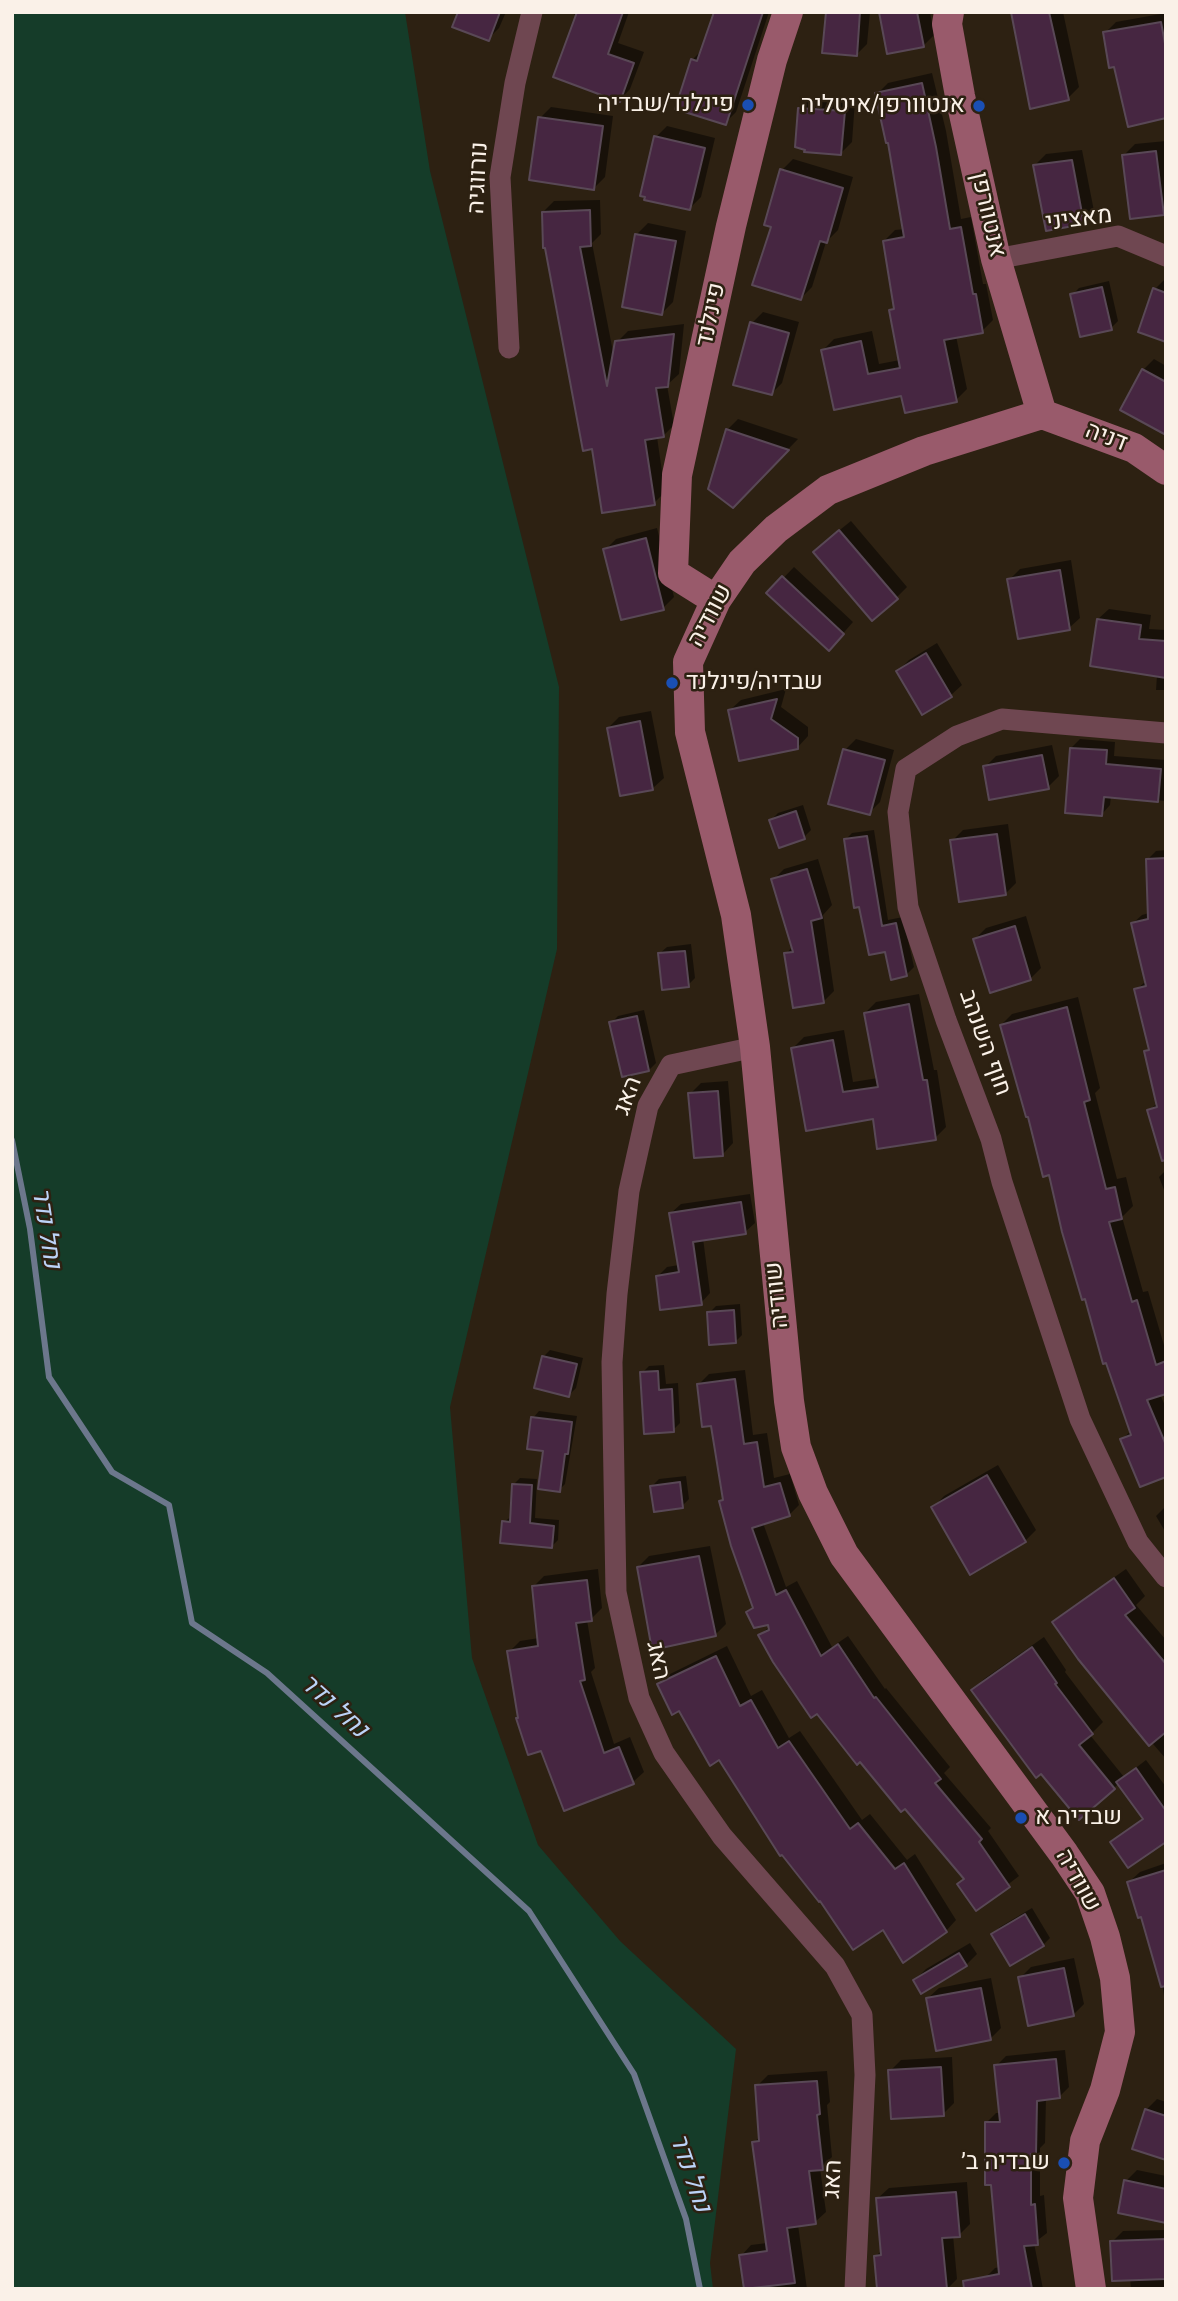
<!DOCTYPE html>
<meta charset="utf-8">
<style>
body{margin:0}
#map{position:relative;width:1178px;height:2301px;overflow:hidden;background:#2d2112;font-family:"Nunito Sans",sans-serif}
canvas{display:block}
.frame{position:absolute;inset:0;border:14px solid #faf1e8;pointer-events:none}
</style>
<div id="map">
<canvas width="1178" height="2301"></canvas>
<div class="frame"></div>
</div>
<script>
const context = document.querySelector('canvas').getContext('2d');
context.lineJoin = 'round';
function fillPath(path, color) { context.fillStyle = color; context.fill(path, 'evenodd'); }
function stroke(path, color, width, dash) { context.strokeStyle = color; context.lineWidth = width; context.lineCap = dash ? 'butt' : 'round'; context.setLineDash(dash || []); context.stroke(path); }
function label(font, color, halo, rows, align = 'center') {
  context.font = font + ' "Nunito Sans",Heebo,sans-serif'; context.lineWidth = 5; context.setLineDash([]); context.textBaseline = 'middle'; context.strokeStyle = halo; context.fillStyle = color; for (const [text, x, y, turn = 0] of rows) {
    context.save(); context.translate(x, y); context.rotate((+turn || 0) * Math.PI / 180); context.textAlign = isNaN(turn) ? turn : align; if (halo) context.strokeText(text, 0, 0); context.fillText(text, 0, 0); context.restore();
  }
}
fillPath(new Path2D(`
 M12,12H405L430,171L559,687L557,949L450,1407L472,1658L538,1845L620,1941L736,2049L710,2263L713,2289H12Z`), '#153c29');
fillPath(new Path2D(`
 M460,12H506L499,28L488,39Z
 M570,12H629L618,43L644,52L630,89L620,100L577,16Z
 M716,12H769L736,112L725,123L692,60L703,49Z
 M827,12H870L867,44L856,55Z
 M881,12H930L934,35L923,46Z
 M1012,12H1063L1079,87L1068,98Z
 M1166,13V116L1115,65L1105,33L1116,22Z
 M932,73L946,131L961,219L971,217L983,284H986L993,320L982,331L956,336L967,389L956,400L902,394L823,350L834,339L872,331L879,364L900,360L891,310L896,306L884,241L895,230L905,229L889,141L877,94L888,83Z
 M811,98L855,101L852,142L841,153L800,109Z
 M551,107L613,116L605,177L594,188L540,118Z
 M667,126L715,138L701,197L690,208L656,137Z
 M1166,141V211L1163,214L1124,155L1135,144Z
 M1082,150L1094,211L1083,222L1035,165L1046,154Z
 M793,159L853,177L838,230L826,242L812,287L801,298L773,226L782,170Z
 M600,200L601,234L592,243L614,357L617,342L628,331L684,324L679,374L667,385L674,425L663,436L657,437L665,492L654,503L593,447L543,212L554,201Z
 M648,223L686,231L673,302L662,313L637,234Z
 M1166,278V341L1155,289Z
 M1109,281L1118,321L1111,328L1072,295L1079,288Z
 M763,312L799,322L782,383L772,393L752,323Z
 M1154,359L1166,366V433L1143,370Z
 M738,419L798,439L733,506L727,430Z
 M851,521L907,587L897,597L826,541Z
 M657,528L674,597L663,608L605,550L616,539Z
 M1071,560L1080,618L1069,628L1009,580L1020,569Z
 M794,567L853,622L839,638L769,593Z
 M1109,609L1151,615L1149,629L1166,630V690H1156L1157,675L1098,619Z
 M937,643L962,685L951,695L923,712L898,671L909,660Z
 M786,689L781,707L808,727V736L797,748L730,710L741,700Z
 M651,711L664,778L653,788L608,728L619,717Z
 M856,739L894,750L880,802L869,813L845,750Z
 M1080,739L1115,742L1114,756L1166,760V801L1111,796L1110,805L1102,814L1071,748Z
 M1052,745L1059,776L1048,787L985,767L996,756Z
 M803,805L811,830L804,837L771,820L778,813Z
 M1008,824L1016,883L1005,894L952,841L963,830Z
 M874,830L888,920L903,917L914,967L907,974L886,950L845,840L852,833Z
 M1166,850V1132L1149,1111L1158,1102L1146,1051L1150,1047L1136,990L1146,981L1133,923L1142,915L1149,913L1147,860L1156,851Z
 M818,859L832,905L823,915L834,991L823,1002L786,954L793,946L773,880L784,869Z
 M1026,916L1041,968L1030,979L975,939L986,928Z
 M691,944L695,978L688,985L659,954L667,947Z
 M919,994L934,1070H937L946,1127L935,1138L874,1117L807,1129L793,1048L804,1037L844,1030L853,1082L878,1078L865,1013L876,1002Z
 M1078,997L1100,1088L1095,1093L1117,1179L1126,1177L1133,1206L1122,1217L1143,1292L1148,1291L1166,1352V1392L1160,1394L1166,1408V1475L1122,1439L1131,1431L1051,1173L1001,1025L1012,1014Z
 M644,1010L656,1063L649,1070L611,1023L618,1016Z
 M728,1081L733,1143L723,1154L690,1094L701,1083Z
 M1166,1170V1195L1159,1177Z
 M750,1194L755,1223L745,1232L703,1238L710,1293L701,1303L658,1276L667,1267L679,1265L671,1213L681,1204Z
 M740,1304L742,1335L735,1342L709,1313L716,1306Z
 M550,1350L583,1358L576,1388L569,1395L543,1357Z
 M664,1365L666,1384L678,1383L680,1423L673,1430L642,1373L649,1366Z
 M745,1370L753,1435L767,1433L774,1478L790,1474L799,1505L789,1515L763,1523L786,1587L797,1581L832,1647L848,1636L885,1689L886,1688L950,1767L944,1773L991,1828L988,1831L1019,1876L976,1909L965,1878L760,1635L770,1626L748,1612L754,1606L721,1502L725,1498L712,1424L699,1384L709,1374Z
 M539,1411L577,1416L565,1484L559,1490L533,1418Z
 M998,1465L1036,1530L1025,1541L934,1507L944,1496Z
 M686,1476L689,1499L682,1506L652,1486L659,1479Z
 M520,1478L537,1479L535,1518L559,1520L558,1540L552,1546L504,1522L512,1516L514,1484Z
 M1166,1506V1533L1156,1516Z
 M710,1546L726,1624L715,1635L638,1567L649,1556Z
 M598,1569L602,1608L591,1619L587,1620L595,1668L591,1672L614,1744L630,1737L644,1772L633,1782L542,1749L519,1717L509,1652L520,1641L539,1638L533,1587L544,1576Z
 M1126,1569L1145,1596L1136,1605L1166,1640V1759L1079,1658L1054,1623L1065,1612Z
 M1044,1637L1066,1670L1065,1672L1103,1722L1090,1735L1124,1777L1146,1760L1166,1787V1839L1113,1842L1144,1817L1119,1783L1114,1788L973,1690L984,1679Z
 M727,1646L751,1696L762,1690L789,1738L800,1731L862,1820L870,1814L907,1860L915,1854L956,1920L946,1931L883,1927L719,1758L660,1684L670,1674Z
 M1166,1863V2008L1162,1983L1143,1914L1129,1882L1140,1872Z
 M1032,1908L1050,1938L1043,1945L993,1934L1000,1927Z
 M970,1943L977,1954L966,1965L915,1980L926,1969Z
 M1074,1958L1084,2004L1073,2015L1020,1978L1031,1967Z
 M991,1978L1001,2028L990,2039L928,1998L939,1988Z
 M1065,2050L1069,2087L1059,2097L1046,2098L1045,2143L1040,2148V2196L1044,2195L1047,2233L1034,2243L1043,2289H981L985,2278L995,2268L1000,2267L986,2123L996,2113H1001L996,2066L1006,2056Z
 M952,2057L954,2103L943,2114L890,2071L901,2060Z
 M827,2071L830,2102L827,2105L832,2157L820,2168L826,2212L815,2222L798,2225L807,2289H753L741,2256L751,2245L767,2243L754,2142L761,2136L757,2086L768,2075Z
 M1157,2099L1166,2102V2158L1146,2110Z
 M1137,2170L1166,2176V2221L1126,2181Z
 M967,2182L970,2224L959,2235H953L957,2279L947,2289H879L876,2256L882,2250L878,2198L889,2188Z
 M1166,2230V2289H1131L1130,2278L1112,2242L1123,2231Z`), '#0007');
stroke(new Path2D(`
 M12,1140L30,1229L49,1377L112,1472L169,1505L192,1623L267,1673L529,1911L634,2074L686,2219L700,2289`), '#6c778c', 6);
const building = new Path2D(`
 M458,12H500L489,41L452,27Z
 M577,12H623L608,54L634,63L620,102L553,77Z
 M714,12H763L726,125L675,109L691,59L697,61Z
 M826,12H860L857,56L822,53Z
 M879,12H917L924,47L887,54Z
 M1011,12H1049L1069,100L1030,109Z
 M1161,22L1166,49V118L1128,127L1114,67L1109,68L1103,32Z
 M922,83L936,147L950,229L961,227L973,294H976L983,333L944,340L957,402L905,413L901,396L834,410L821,350L861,341L868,374L900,368L889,310L894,309L883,241L904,237L888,143H886L875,93Z
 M798,108L845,111L841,155L804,152L805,150L795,147Z
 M538,117L603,126L594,190L529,180Z
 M654,136L705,148L690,210L644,200L645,197L640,196Z
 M1156,151L1164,215L1130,219L1122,155Z
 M1072,160L1084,224L1046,231L1033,165Z
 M780,169L843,188L827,243L820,241L801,300L752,285L771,227L764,225Z
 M590,210L591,246L580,247L607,386L615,341L674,334L668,387L656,388L664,437L645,440L655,505L602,513L592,449L583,451L545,248H543L542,212Z
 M635,234L676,241L662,315L622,307Z
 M1102,287L1112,330L1080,337L1070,294Z
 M1153,288L1166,293V342L1138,332Z
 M750,322L789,333L772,395L733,385Z
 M1142,369L1166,382V435L1120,410Z
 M726,429L789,450L733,508L708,489Z
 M839,530L898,599L872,621L813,552Z
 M646,538L664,610L621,620L603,549Z
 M1060,570L1070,630L1018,639L1007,579Z
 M782,576L844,634L829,651L766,593Z
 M1097,619L1141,625L1139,639L1166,641V678L1090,666Z
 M926,653L952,697L922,715L896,671Z
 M777,699L771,719L798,738V749L739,761L728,710Z
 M640,721L653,790L620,796L607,728Z
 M1070,748L1107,750L1106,764L1161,769L1158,802L1104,797L1102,816L1065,813Z
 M843,749L885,760L870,815L828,804Z
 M1042,755L1049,789L989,800L983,766Z
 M796,811L805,839L779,848L769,820Z
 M997,834L1006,895L959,902L950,840Z
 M867,836L882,926L896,923L907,976L891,980L885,952L869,955L859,907L854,908L844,839Z
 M1166,858V1160L1162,1161L1147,1110L1157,1107L1144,1051L1149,1050L1134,989L1146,986L1131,923L1148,919L1146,859Z
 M807,869L822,918L811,921L824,1003L793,1008L784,953L793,952L771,879Z
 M1015,926L1031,980L990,993L973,939Z
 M685,951L689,987L662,990L658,953Z
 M909,1004L923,1080H927L936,1140L877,1149L873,1119L806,1131L791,1048L833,1040L843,1092L878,1087L864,1013Z
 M1067,1007L1090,1100L1084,1102L1106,1189L1115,1187L1122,1219L1109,1222L1132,1302L1137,1300L1156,1365L1166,1361V1394L1147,1400L1166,1445V1477L1140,1487L1120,1439L1131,1435L1106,1363L1103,1364L1085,1299L1082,1300L1062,1232L1049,1175L1043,1177L1028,1117H1026L1000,1025Z
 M637,1016L649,1071L622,1077L609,1022Z
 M718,1091L723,1156L694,1158L688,1093Z
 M741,1202L746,1234L693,1242L702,1305L660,1310L656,1276L679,1272L669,1213Z
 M734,1310L736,1343L709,1345L707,1312Z
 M542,1356L577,1364L569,1397L534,1388Z
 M658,1371L659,1390L672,1389L674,1432L644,1434L640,1372Z
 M735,1379L744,1444L757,1442L764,1487L780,1483L790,1516L752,1528L776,1595L786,1590L821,1656L838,1644L874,1698L876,1697L941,1779L935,1783L982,1839L979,1842L1010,1887L976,1911L957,1884L964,1879L905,1809L901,1812L860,1762L857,1765L817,1714L811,1718L773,1662L758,1635L769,1630L768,1625L754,1628L746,1612L753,1608L731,1546L719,1501L723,1500L711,1426L702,1427L697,1384Z
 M531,1417L572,1422L568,1454H565L560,1492L538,1489L543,1451L527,1449Z
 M987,1475L1026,1542L970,1575L931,1507Z
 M680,1482L683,1508L654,1512L650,1486Z
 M512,1484L532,1485L530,1523L554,1526L552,1548L500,1543L502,1521L510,1522Z
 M699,1556L716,1636L652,1650L637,1567Z
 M1114,1578L1135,1608L1125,1615L1166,1664V1732L1149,1746L1078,1659L1052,1622Z
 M587,1580L592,1621L576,1623L585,1680L580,1681L604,1753L619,1747L634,1784L564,1811L541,1751L528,1755L516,1718H518L507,1651L538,1646L532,1586Z
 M1032,1647L1057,1683L1055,1684L1093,1734L1079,1745L1115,1789L1079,1820L1041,1774L1036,1778L971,1690Z
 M716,1656L740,1706L751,1700L778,1748L789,1741L850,1829L858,1823L895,1869L904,1863L947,1932L903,1963L883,1930L853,1950L820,1901L819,1902L782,1855L780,1856L719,1760L710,1766L679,1711L672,1715L657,1684Z
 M1136,1768L1166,1811V1842L1128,1868L1110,1842L1143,1819L1116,1782Z
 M1166,1870V1986L1161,1987L1141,1917L1138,1918L1127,1882Z
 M1025,1914L1044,1946L1010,1966L991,1934Z
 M959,1953L967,1966L921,1994L913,1980Z
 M1064,1968L1074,2016L1028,2026L1018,1977Z
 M981,1988L991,2040L936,2051L926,1998Z
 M1056,2059L1060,2098L1037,2101L1036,2154H1031V2205L1035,2204L1038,2245L1024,2246L1032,2289H964L963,2281L999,2274L991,2185H985V2122H1000L994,2065Z
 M941,2067L944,2116L891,2119L888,2070Z
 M817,2081L820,2114L817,2115L823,2170L809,2171L816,2224L787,2228L795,2283L744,2289L739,2255L767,2251L752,2142L759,2141L755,2085Z
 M1145,2109L1166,2116V2160L1132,2149Z
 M1124,2180L1166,2189V2223L1118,2213Z
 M956,2192L960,2237L942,2238L947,2289H877L874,2256L881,2255L876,2198Z
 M1166,2239V2279L1112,2281L1110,2241Z`);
fillPath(building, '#462641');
stroke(building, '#594856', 2);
stroke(new Path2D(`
 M996,259L1118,236L1166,256
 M509,348L500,177L515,83L532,12
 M1166,733L1002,719L957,736L906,769L898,812L908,907L946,1020L991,1139L1002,1182L1080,1419L1138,1542L1166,1577
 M755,1047L671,1065L648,1106L629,1191L617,1294L612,1362L616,1592L639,1698L664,1753L722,1836L835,1966L862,2015L865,2075L855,2289`), '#6f4751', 21);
stroke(new Path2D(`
 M949,12L947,24L960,96L996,259L1042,414
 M1042,414L924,451L828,490L776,529L742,562L716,600L688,662L690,732L736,915L755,1047L789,1401L796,1447L813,1493L844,1555L1064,1854L1090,1893L1105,1937L1115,1978L1120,2032L1105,2090L1085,2141L1078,2198L1091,2289
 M1042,414L1134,448L1166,470
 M716,600L673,573L677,475L731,226L772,60L788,12`), '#995a6b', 30);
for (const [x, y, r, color] of [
 [748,105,7,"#1a4fb4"],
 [979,106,7,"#1a4fb4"],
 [672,683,7,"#1a4fb4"],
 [1021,1818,7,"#1a4fb4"],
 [1064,2163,7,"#1a4fb4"]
]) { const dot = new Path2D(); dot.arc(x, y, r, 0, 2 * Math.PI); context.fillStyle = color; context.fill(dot); stroke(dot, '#2d2112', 2.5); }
label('24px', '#faf1e8', '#2d2112', [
 ["פינלנד/שבדיה",734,105],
 ["אנטוורפן/איטליה",965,106],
 ["שבדיה/פינלנד",686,683,"left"],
 ["שבדיה א",1035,1818,"left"],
 ["שבדיה ב׳",1050,2163]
], 'right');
label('24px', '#faf1e8', '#2d2112', [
 ["נורווגיה",479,178,-87],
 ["אנטוורפן",987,215,77],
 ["מאציני",1079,220,-7],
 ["פינלנד",712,315,-78],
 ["דניה",1106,438,21],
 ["שוודיה",711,616,-62],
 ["חוף השנהב",984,1043,70],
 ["האג",629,1096,-69],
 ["שוודיה",778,1295,-96],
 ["האג",657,1661,78],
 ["שוודיה",1077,1881,61],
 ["האג",834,2179,-87]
]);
label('italic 26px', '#bcd3f7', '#2d2112', [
 ["נחל נדר",45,1228,81],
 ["נחל נדר",333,1707,42],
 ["נחל נדר",689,2173,71]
]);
</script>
